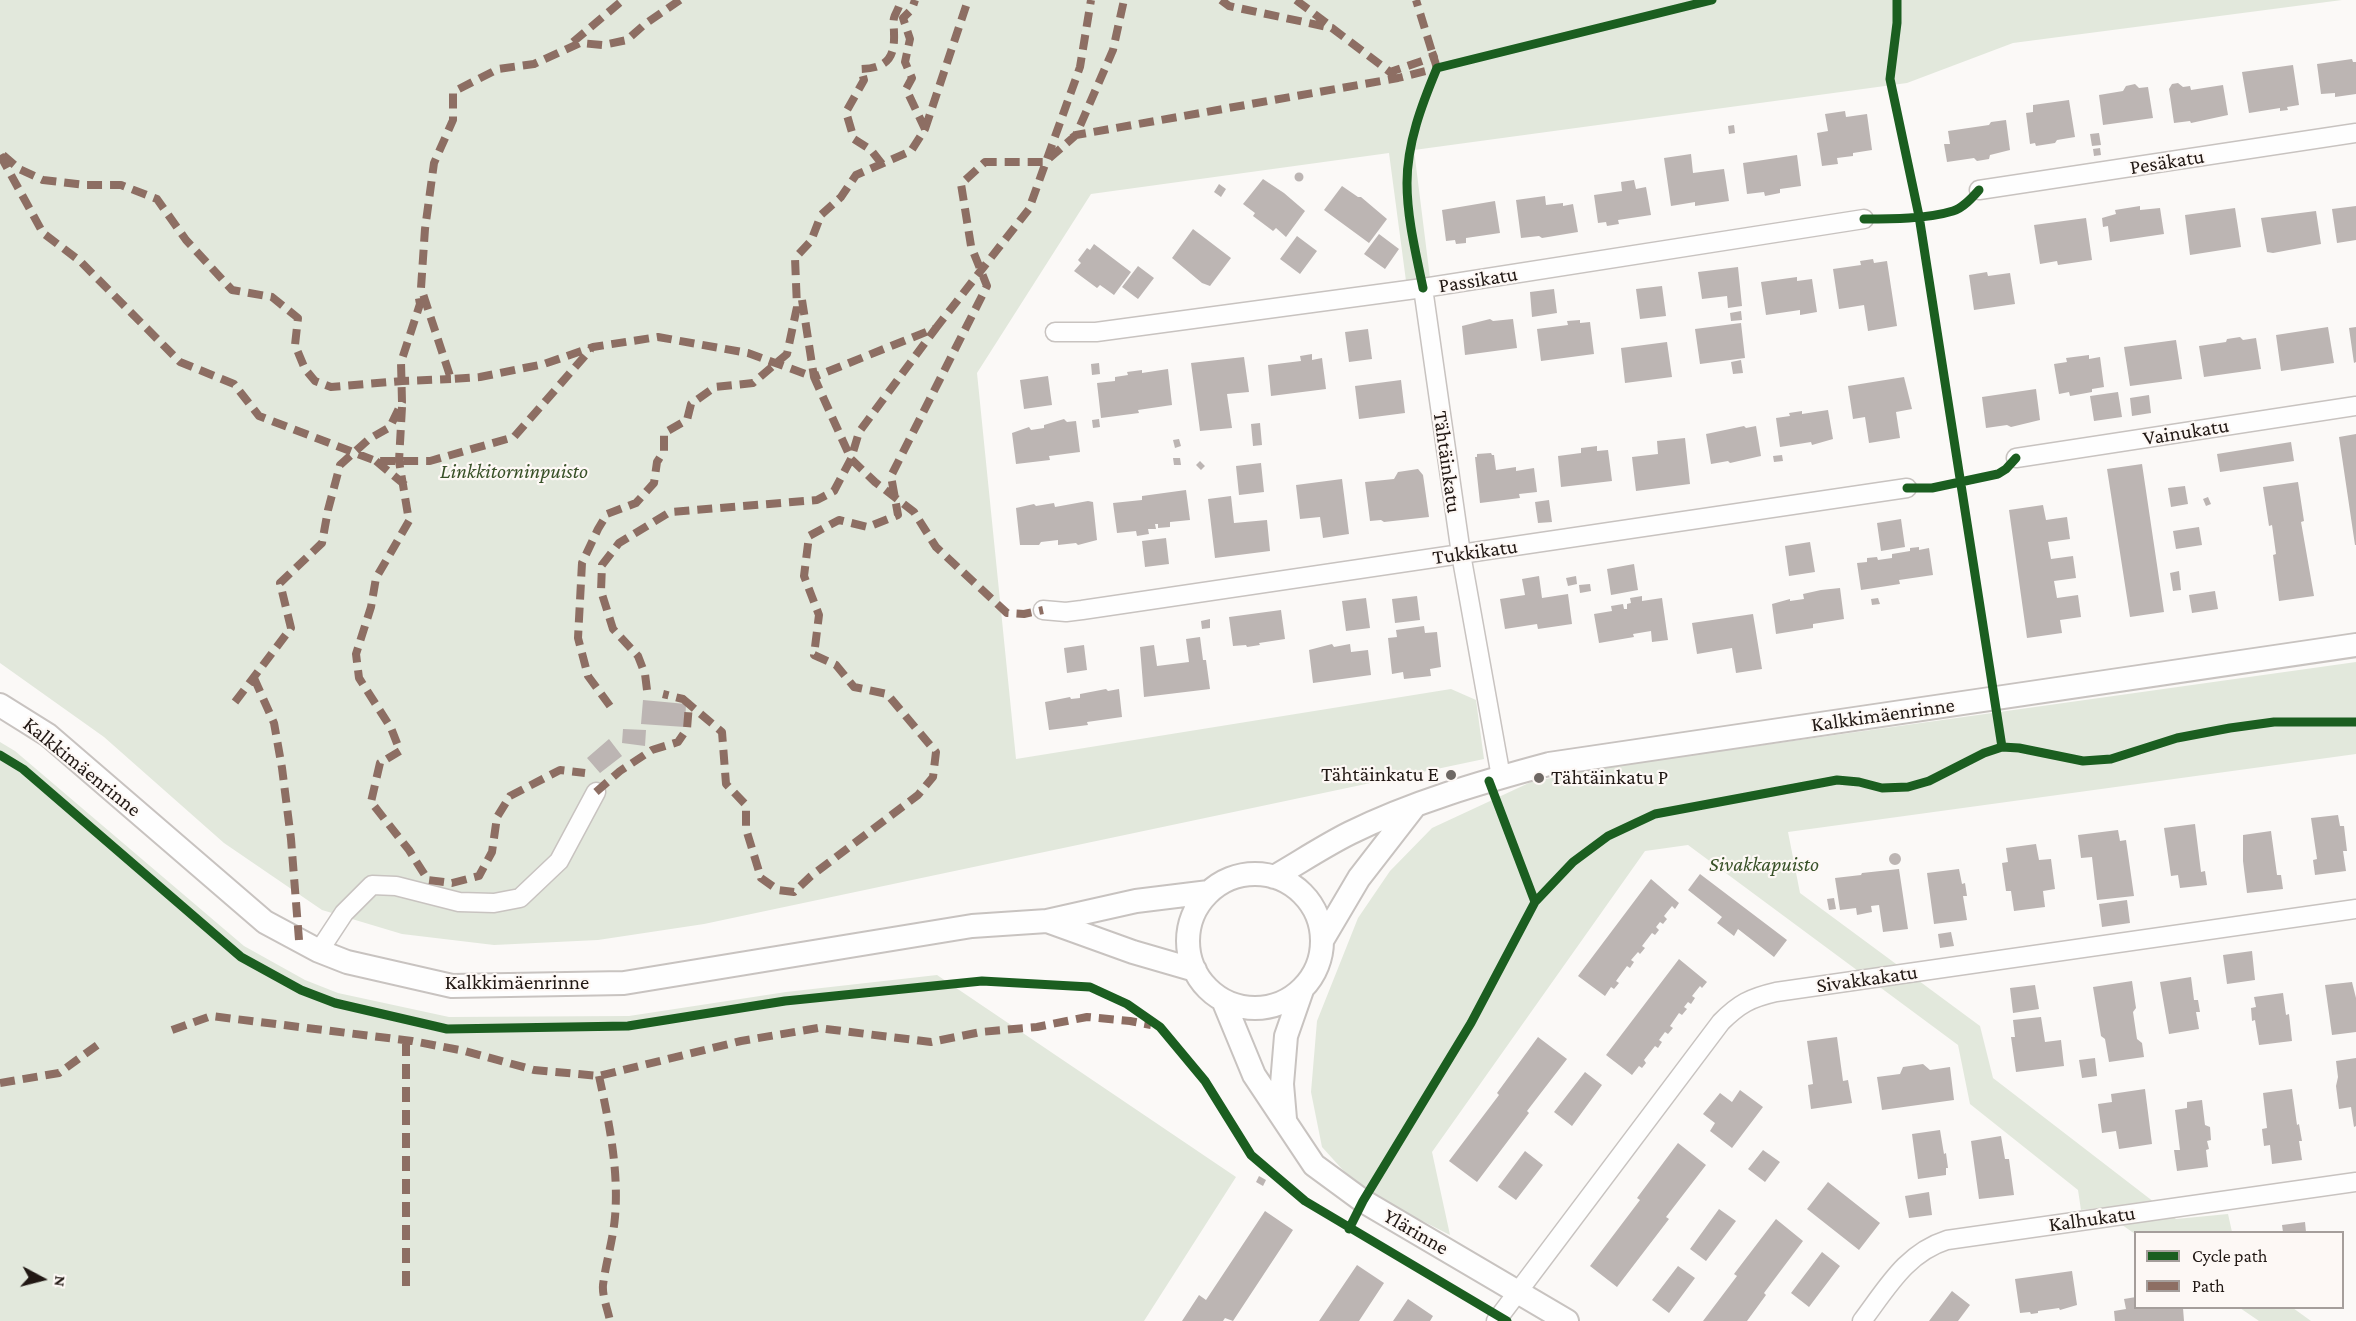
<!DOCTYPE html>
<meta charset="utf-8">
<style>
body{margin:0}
#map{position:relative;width:2356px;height:1321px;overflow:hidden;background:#fbf9f7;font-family:"Crimson Pro",serif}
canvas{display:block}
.legend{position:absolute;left:2134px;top:1231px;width:210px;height:78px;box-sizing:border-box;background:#fdf8f5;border:2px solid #a59e9b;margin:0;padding:8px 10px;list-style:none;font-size:18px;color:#211814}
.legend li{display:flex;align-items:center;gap:12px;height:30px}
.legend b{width:30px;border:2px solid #a59e9b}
.north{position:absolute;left:12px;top:1249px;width:60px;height:60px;-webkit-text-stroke:4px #fdf8f5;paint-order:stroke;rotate:97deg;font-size:16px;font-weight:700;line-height:24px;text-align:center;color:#211814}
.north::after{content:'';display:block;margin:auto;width:21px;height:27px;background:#211814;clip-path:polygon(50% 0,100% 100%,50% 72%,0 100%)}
</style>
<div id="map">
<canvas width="2356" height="1321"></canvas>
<ul class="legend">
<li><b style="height:8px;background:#1b5e20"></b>Cycle path</li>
<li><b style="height:8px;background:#8d6e63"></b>Path</li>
</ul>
<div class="north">N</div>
</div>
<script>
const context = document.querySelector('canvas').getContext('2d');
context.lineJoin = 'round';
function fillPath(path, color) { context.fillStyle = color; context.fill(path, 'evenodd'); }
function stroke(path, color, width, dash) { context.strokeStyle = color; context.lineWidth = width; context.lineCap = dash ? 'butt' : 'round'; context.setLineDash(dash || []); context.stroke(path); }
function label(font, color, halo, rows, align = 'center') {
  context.font = font + ' "Crimson Pro",serif'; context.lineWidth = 4.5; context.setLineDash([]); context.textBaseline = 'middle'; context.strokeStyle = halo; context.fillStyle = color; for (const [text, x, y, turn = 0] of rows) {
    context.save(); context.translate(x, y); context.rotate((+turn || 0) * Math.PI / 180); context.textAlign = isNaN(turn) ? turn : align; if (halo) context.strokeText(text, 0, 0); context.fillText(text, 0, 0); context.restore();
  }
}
fillPath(new Path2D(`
 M0,0H2342L2013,43L1907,83L1414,150L1430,278L1406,281L1389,153L1091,194L977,373L1016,759L1451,689L1476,700L1484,759L704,924L598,940L494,945L402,934L322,910L224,843L104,737L0,663Z
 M2356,662V754L1788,832L1800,893L1980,1026L1993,1078L2176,1219L2228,1214L2232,1232H2136L2135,1234L2098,1208L2081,1210L2078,1190L1970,1104L1958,1045L1688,845L1645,851L1432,1152L1450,1235L1395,1207L1351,1179L1322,1147L1311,1092L1317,1021L1358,918L1390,871L1432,828L1531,782L1600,768Z
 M0,742L15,751L244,946L305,980L338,993L449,1017L629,1016L786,992L937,975L1236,1177L1144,1321H0Z
 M2240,1308H2293L2311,1321H2259Z`), '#e2e8dc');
fillPath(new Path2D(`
 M2352,59L2353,62H2356V94L2335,97V93L2321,94L2317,64Z
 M2293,65L2299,105L2287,107L2288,110L2280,111V108L2249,113L2242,72Z
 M2178,83L2183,87L2190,86L2191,90L2223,85L2228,115L2191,123L2190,121L2174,123L2169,89L2172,84Z
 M2135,84L2139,88L2148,87L2153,118L2103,125L2099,95L2123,91L2126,86Z
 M2069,100L2075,137L2057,140L2055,143L2036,146L2035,143L2030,144L2026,113L2033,112V105Z
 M1845,111L1846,117L1867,114L1872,150L1853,153V156L1837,158L1838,164L1822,166L1817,133L1828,131L1825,114Z
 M2006,120L2010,150L1990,155L1989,159L1977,161L1974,158L1947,162L1944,144H1950L1948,131L1989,125L1991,122Z
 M1734,125L1735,133L1729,134L1728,126Z
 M2099,133L2101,145L2092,146L2090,134Z
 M2100,148L2101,155L2094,156L2093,149Z
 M1691,154L1693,173L1724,169L1729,201L1695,206V202L1671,206L1664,158Z
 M1797,155L1801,186L1780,189V193L1765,196L1764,192L1747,194L1743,163Z
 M1294.5 177a4.5 4.5 0 1 1 9 0a4.5 4.5 0 1 1-9 0Z
 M1263,179L1284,193L1305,211L1286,237L1276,228L1273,231L1253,216L1255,213L1243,204Z
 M1634,180L1636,189L1646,187L1651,215L1618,220L1619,224L1607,226L1606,222L1598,223L1594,195L1622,191L1621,182Z
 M1219,184L1226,189L1221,197L1214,192Z
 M1342,186L1358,197H1361L1387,219L1369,243L1324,210Z
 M1545,196L1546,205L1563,203V206L1573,204L1578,232L1542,238L1539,236L1521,238L1516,200Z
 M1495,201L1500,233L1466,238V243L1456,244L1455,240L1446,241L1442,210Z
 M2140,206V210L2160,208L2164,234L2110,242L2108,226L2103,227L2102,218L2116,214L2115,210Z
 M2356,206V240L2337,243L2332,209Z
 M2235,208L2241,247L2190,255L2185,215Z
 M2316,211L2321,244L2273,253L2267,252L2261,218Z
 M2086,218L2092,260L2058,265L2057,261L2040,264L2034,225Z
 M1193,229L1231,258L1210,286L1202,283L1172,258Z
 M1379,234L1399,249L1385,269L1364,254Z
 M1297,236L1317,251L1300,274L1280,259Z
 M1094,244L1131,272L1114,295L1100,285L1097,288L1074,271L1081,263L1078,260L1087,248L1090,250Z
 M1873,259L1874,263L1887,261L1897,326L1868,331L1864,305L1839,309L1833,269L1861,265L1860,261Z
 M1138,266L1154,278L1138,299L1122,287Z
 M1738,267L1742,306L1728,308L1727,296L1702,299L1698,272Z
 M1987,272L1988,276L2010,273L2015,304L1974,310L1969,275Z
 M1797,277V281L1812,279L1817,312L1800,315V310L1766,315L1761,282Z
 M1662,286L1666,316L1640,319L1636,289Z
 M1554,289L1557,313L1532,317L1530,292Z
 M1741,311L1742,320L1731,321L1730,313Z
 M1490,319L1493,321L1513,319L1517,348L1465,355L1462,326Z
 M1580,320V323L1590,322L1594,354L1541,361L1537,329L1568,325L1567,321Z
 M1741,323L1745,358L1700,364L1695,329Z
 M2328,327L2334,363L2281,371L2276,335Z
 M2356,327V362L2354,363L2349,328Z
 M1368,329L1372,359L1349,362L1345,332Z
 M2240,337L2243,340L2256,338L2261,369L2204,377L2199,346L2226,342L2227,339Z
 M2176,340L2182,379L2130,386L2124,347Z
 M1667,342L1672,377L1625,383L1621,348Z
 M1312,354V360L1322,358L1326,389L1271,396L1268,365L1301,361L1300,356Z
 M2089,355V359L2100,357L2104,387L2092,389V392L2070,396L2069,392L2059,394L2054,364L2067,362L2066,358Z
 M1244,357L1249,392L1227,394L1232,428L1200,431L1191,363Z
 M1741,360L1743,373L1733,374L1731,362Z
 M1099,363L1100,374L1092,375L1091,364Z
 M1168,369L1172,405L1138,410L1139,413L1101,418L1097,383L1115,381V377L1128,375L1127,372L1142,370V373Z
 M1048,376L1052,405L1024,409L1020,380Z
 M1904,377L1912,409L1896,412L1900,438L1869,443L1865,417L1853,419L1848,386Z
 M1401,380L1405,413L1359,419L1355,386Z
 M2036,389L2040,420L2011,427L2007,425L1986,428L1982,397Z
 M2118,392L2122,417L2094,421L2090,396Z
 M2149,395L2151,413L2132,416L2130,398Z
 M1828,410L1833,439L1812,445L1811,442L1780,447L1776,418L1790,416L1789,413L1802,411V414Z
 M1064,419L1067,422L1076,421L1080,452L1049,456L1050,460L1016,464L1012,433L1029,427L1031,430L1044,428V425Z
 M1099,419L1100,427L1093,428L1092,420Z
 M1260,423L1262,445L1253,446L1251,424Z
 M1744,426L1746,428L1756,426L1761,456L1730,463L1728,461L1711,464L1706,434Z
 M2356,434V545H2355L2339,437Z
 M1685,438L1690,484L1636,491L1632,457L1658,454L1657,441Z
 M1179,439L1181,446L1175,448L1173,440Z
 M2291,442L2294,461L2220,472L2217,454Z
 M1597,446V451L1608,450L1612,481L1561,487L1558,456L1581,453V448Z
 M1491,453L1492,455H1494L1496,470L1516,467V471L1534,468L1537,492L1519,494L1520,498L1480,503L1475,457H1477V454Z
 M1782,455L1783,461L1774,462L1773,456Z
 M1173,458H1180L1181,465H1174Z
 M1200,461L1205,466L1201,470L1196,465Z
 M1261,463L1264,492L1239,495L1236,466Z
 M2142,464L2164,612L2130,617L2107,469Z
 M1418,469L1423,475L1429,517L1384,522L1381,520L1370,521L1365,482L1394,479L1398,472Z
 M1342,479L1349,534L1323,538L1320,517L1300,519L1296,485Z
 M2298,482L2304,521L2301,522L2314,596L2279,601L2273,555L2276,554L2272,525L2269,526L2263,487Z
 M2185,486L2188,504L2171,507L2168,488Z
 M1186,490L1190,520L1170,522V527L1158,528V524H1155L1156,529H1148L1149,534L1137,536L1136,531L1117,533L1113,503L1142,500V496Z
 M1231,496L1234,523L1267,520L1270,551L1215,558L1208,499Z
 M2208,497L2211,504L2206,506L2203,499Z
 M1549,500L1552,522L1538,523L1535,502Z
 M1088,501L1093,502L1097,540L1078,545L1076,543L1058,545V540L1041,542L1039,545H1020L1016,508L1034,504L1036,506L1054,503L1055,507Z
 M2043,505L2046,520L2067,517L2070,539L2048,542L2051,559L2073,556L2076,578L2054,581L2057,598L2078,595L2081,617L2060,620L2062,633L2027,638L2009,510Z
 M1901,519L1905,547L1881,551L1877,523Z
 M2199,527L2202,545L2176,549L2173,531Z
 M1166,538L1169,564L1145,567L1142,541Z
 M1810,542L1815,572L1789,576L1785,546Z
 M1919,547V550L1929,548L1933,575L1899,580L1900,584L1861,590L1857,563L1867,562V558L1877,557L1878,560L1892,558V554L1910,551V548Z
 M1634,564L1638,590L1611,595L1607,569Z
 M2179,571L2181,590L2173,591L2170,573Z
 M1539,576L1542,598L1568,594L1572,624L1538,629L1537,624L1505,629L1500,599L1525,595L1522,579Z
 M1576,576L1577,584L1568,586L1566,578Z
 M1590,584L1591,591L1580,593L1579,585Z
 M1840,588L1844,619L1813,624V628L1776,634L1772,604L1790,599V601L1804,599L1803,594L1821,590Z
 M2215,591L2218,609L2192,613L2189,595Z
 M1417,596L1420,620L1395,623L1392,599Z
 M1642,596V601L1662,598L1668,640L1652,642L1651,631L1633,634L1634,637L1599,643L1594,614L1612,611L1611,606L1623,604L1624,609H1627V604L1631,603L1630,598Z
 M1366,598L1370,628L1346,631L1342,601Z
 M1878,598L1880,604L1872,605L1871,599Z
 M1281,610L1285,639L1259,643L1260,645L1247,647L1246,645L1233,646L1229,617Z
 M1753,614L1762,669L1736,673L1732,648L1697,654L1692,623Z
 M1210,619V628L1202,629L1201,621Z
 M1424,626L1425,633L1437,632L1441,667L1430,669L1431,676L1404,679L1403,672L1392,674L1388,638L1397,637L1396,630Z
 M1200,637L1203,660H1206L1210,689L1144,697L1140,647L1154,645L1157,666L1189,662L1186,639Z
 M1332,644L1334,647L1350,644L1351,652L1368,650L1371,675L1313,683L1309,650Z
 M1084,645L1087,670L1067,673L1064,648Z
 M1106,689L1108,691L1119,689L1122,717L1087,722L1088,725L1049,730L1045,702L1070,697L1071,699L1080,698V694Z
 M643,700L686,704L685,727L641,724Z
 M623,729L646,730L645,746L622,743Z
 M609,739L622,756L600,773L587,758Z
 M2338,815L2340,826H2344L2347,851H2343L2346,871L2315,875L2313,860L2317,859L2311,818Z
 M2195,824L2201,872L2205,871L2207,885L2180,888L2178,875L2171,876L2164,828Z
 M2118,830L2120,841L2126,840L2134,896L2097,900L2092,857L2081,858L2078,835Z
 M2271,831L2277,875H2281L2283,889L2247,893L2243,861V835Z
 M2036,844L2039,860L2051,859L2055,889L2043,891L2045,907L2014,911L2011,891H2006L2002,863L2008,862L2006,848Z
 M1889 859a6 6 0 1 1 12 0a6 6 0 1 1-12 0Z
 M1899,869L1908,929L1883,932L1879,905L1871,906L1872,912L1857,915L1856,908L1840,910L1835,878L1861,875L1862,873Z
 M1959,869L1962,884L1965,883L1967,896H1963L1967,920L1934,924L1927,873Z
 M1700,874L1787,940L1774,957L1738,929L1734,936L1717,923L1722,917L1688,890Z
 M1651,879L1679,903L1675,909L1672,906L1664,916L1667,919L1663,924L1660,922L1656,927L1659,930L1655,935L1652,933L1642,946L1645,948L1640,954L1638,952L1631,960L1634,962L1630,968L1627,966L1616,981L1619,983L1614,989L1611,987L1605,996L1578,976Z
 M1834,898L1836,909L1829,910L1827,899Z
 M2127,900L2130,923L2102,927L2099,904Z
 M1951,932L1954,946L1940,948L1938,934Z
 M2252,951L2255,980L2227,984L2223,955Z
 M1679,959L1707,982L1702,988L1700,986L1692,996L1695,998L1691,1004L1688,1002L1684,1007L1687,1009L1682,1015L1679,1013L1670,1026L1673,1028L1668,1034L1665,1032L1659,1040L1662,1042L1658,1048L1655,1046L1644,1060L1646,1063L1642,1068L1639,1066L1632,1075L1606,1055Z
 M2191,977L2194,1000H2198L2200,1012H2196L2199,1029L2169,1034L2160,982Z
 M2132,981L2136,1008L2133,1012L2137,1039L2142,1043L2144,1057L2109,1062L2105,1039L2101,1036L2093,987Z
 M2352,982L2356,998V1032L2332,1035L2325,985Z
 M2035,985L2039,1009L2013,1013L2010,988Z
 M2283,993L2286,1015L2289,1014L2292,1041L2259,1045L2255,1020L2252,1021L2251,1008L2256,1007L2254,997Z
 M2041,1017L2045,1042L2061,1040L2064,1066L2016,1072L2011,1037H2015L2013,1020Z
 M1538,1037L1567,1059L1527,1111L1529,1113L1477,1182L1449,1161L1499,1095L1497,1093Z
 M1837,1037L1843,1081L1848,1080L1852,1103L1811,1109L1808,1085L1813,1084L1807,1041Z
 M2095,1058L2097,1076L2082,1078L2079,1060Z
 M2356,1058V1126L2354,1127L2351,1107L2339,1109L2336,1086L2338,1077L2336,1061Z
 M1923,1064L1930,1070L1950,1067L1954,1100L1882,1110L1877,1077L1900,1074L1903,1067Z
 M1585,1072L1602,1085L1572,1126L1554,1112Z
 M2145,1089L2152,1144L2119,1149L2116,1131L2102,1133L2098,1104L2112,1102L2111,1094Z
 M2292,1089L2297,1125L2299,1124L2302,1141H2299L2302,1160L2272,1164L2270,1145L2264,1146L2262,1129L2267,1128L2263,1093Z
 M1740,1090L1763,1107L1732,1148L1710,1131L1715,1123L1703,1114L1720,1093L1732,1102Z
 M2202,1100L2205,1125L2210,1127L2211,1140L2207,1141L2209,1149L2206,1150L2208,1167L2177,1171L2174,1150H2180L2175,1110L2187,1108V1102Z
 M1940,1130L1944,1154L1946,1153L1948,1168H1946V1175L1918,1179L1912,1134Z
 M2001,1136L2005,1159H2009L2014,1195L1979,1199L1971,1141Z
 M1678,1143L1706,1165L1666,1217L1669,1219L1617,1287L1590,1266L1640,1200L1637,1198Z
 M1763,1150L1780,1162L1765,1182L1748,1169Z
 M1525,1151L1543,1165L1516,1200L1498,1187Z
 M1259,1176L1266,1180L1263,1186L1256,1182Z
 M1828,1182L1880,1223L1859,1250L1807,1209Z
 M1929,1192L1932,1215L1909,1218L1905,1196Z
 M1719,1209L1736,1221L1706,1261L1690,1249Z
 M1265,1211L1293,1230L1233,1321L1225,1318L1223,1321H1182L1199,1295L1206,1300Z
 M1776,1219L1803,1241L1764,1293L1766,1295L1747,1321H1703L1737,1276L1734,1274Z
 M2305,1222L2306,1232H2283L2282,1225Z
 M1822,1252L1840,1266L1809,1307L1791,1293Z
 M1357,1265L1384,1283L1359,1321H1319Z
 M1678,1266L1695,1278L1669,1313L1652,1300Z
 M2072,1271L2077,1305L2060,1310L2059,1308L2038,1311V1313L2031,1314L2030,1312L2020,1313L2015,1279Z
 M1952,1291L1970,1305L1958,1321H1929Z
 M2136,1297V1308H2183L2184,1321H2115L2114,1311L2126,1309L2124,1299Z
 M1408,1299L1433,1316L1430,1321H1393Z`), '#bcb5b3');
const minor = new Path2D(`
 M1979,190L2356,133
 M1423,288L1461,554L1501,777
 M1055,332H1096L1423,288L1864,219
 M2016,458L2356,406
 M1043,610L1066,612L1082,610L1907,488
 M319,951L344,913L372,885L396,886L459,902L494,903L520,898L559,861L596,792
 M1496,1321L1721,1022C1739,1004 1750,998 1776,992L2356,909
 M1862,1321C1887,1288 1906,1253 1947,1240L2356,1182`);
const tertiary = new Path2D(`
 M0,705L48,735L265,922L319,951L347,962L452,986L624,983L972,926L1047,921L1136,901L1209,892
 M1188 941a67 67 0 1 1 134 0a67 67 0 1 1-134 0Z
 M1274,877C1300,862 1324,846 1350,833C1413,802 1482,782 1549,764L2356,645
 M1047,921L1133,952L1195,970
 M1323,939L1359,878L1414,807
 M1223,1000L1254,1075L1314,1165L1363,1201L1567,1321
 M1285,1119L1282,1084L1286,1036L1302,990`);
stroke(minor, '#c8c3c0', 21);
stroke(tertiary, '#c8c3c0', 26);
stroke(minor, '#fefefe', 18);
stroke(tertiary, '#fefefe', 22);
stroke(new Path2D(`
 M680,0L645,24L627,40L603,45L580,43L534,64L498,69L453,92V120L434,163L425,229L421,288L451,379L480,377L544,364L593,347L658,337L748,353L814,377L851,459L875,482L914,512L936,547L1007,613L1024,614L1043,610
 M1221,0L1229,6L1332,28L1390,72L1434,57L1432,52
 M1296,0L1329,25
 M573,42L623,0
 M925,129L968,0
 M1072,138L1076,135L1398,78L1437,68L1416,0
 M0,155L43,233L80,261L180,362L234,384L259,416L376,461H430L514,437L591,349
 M3,155L19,169L43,180L86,185H121L157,199L186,240L232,290L272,297L298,318L295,345L305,369L315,381L331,387L402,381L451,379
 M882,164L871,150L854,139L846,112L864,80L861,69C887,68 895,58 894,33C894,28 893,22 894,18C896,11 900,8 900,0
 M802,300L814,377L936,328L1029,209L1080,67L1091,0
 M402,407L399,461L409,521L376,578L371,607L356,654L359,678L391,728L400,751L380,763L371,802L409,850L428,880L452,883L479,876L492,852L497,817L510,796L560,770L585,773
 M376,461L405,485
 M254,678L274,723L282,768L291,839L299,940
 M647,690L645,674L638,656L613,629L601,591L602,565L619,543L670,512L817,500L834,491L851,459L859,432L936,328
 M683,699L722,732L726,784L746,805V829L761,878L778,890L794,892L811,876L918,795L933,777L936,752L887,694L854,687L836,665L814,655L819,615L804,576L809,536L839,520L868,527L898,515L891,476L987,286L971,246L961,184L985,162H1045L1076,135L1113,50L1124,0
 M235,702L291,628L280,583L322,543L328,510L340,465L369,439L390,427L402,402L401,362L420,304L418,293
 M610,706L588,676L578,638L582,563L598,529L607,514L636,503L654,483L657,462L664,451V433L687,420L691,404L715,387L753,383L787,354L797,307L795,258L811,241L821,215L841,197L856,175L911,151L925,129L906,89L912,78L905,62L910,39L903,18L912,9L915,0
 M596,792L620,771L652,750L678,742L687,729L689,704L683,699L663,694
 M172,1030L211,1016L412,1041L465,1051L534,1070L599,1076L741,1041L818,1028L931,1042L981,1032L1037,1027L1087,1017L1130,1021L1151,1025
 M599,1076C609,1122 619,1170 615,1217C613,1240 606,1262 603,1285C602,1296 608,1310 610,1321
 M0,1083L59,1073L103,1041
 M406,1286V1040`), '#8d6e63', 8, [15, 8]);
stroke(new Path2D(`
 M1897,0V23L1890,79L1919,216L2002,747
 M1864,219C1891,219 1927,219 1953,211C1963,208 1972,198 1979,190
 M1423,288C1416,254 1407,218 1407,183C1407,143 1422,104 1437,68L1712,0
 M1907,488H1932L1998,474L2006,469L2016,458
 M0,755L23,769L241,957L301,990L335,1003L447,1029L628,1026L785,1001L982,981L1090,987L1127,1004L1160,1027L1205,1081L1251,1155L1305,1201L1507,1321
 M1489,781L1535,902
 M1349,1229L1363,1201L1471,1023L1535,902L1573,862L1608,836L1655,814L1837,780L1859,782L1882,788L1908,787L1929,781L1984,753L2002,747L2019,748L2083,761L2111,759L2177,738L2230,728L2274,722H2356`), '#1b5e20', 9);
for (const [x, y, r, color] of [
 [1451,775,6,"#6d6763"],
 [1539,778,6,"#6d6763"]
]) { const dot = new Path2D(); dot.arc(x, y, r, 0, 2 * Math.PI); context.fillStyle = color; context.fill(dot); stroke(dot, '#fdf8f5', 2); }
label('21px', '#211814', '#fdf8f5', [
 ["Pesäkatu",2167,162,-9],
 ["Passikatu",1478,280,-9],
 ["Vainukatu",2186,432,-9],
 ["Tähtäinkatu",1447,462,82],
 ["Tukkikatu",1475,552,-8],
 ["Kalkkimäenrinne",1883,715,-8],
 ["Kalkkimäenrinne",82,767,39],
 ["Sivakkakatu",1867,979,-8],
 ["Kalkkimäenrinne",517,983],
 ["Kalhukatu",2092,1219,-8],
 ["Ylärinne",1416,1232,30]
]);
label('italic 21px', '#385128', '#fdf8f5', [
 ["Linkkitorninpuisto",514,472],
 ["Sivakkapuisto",1764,865]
]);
label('21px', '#211814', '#fdf8f5', [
 ["Tähtäinkatu E",1439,775],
 ["Tähtäinkatu P",1551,778,"left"]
], 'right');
</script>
